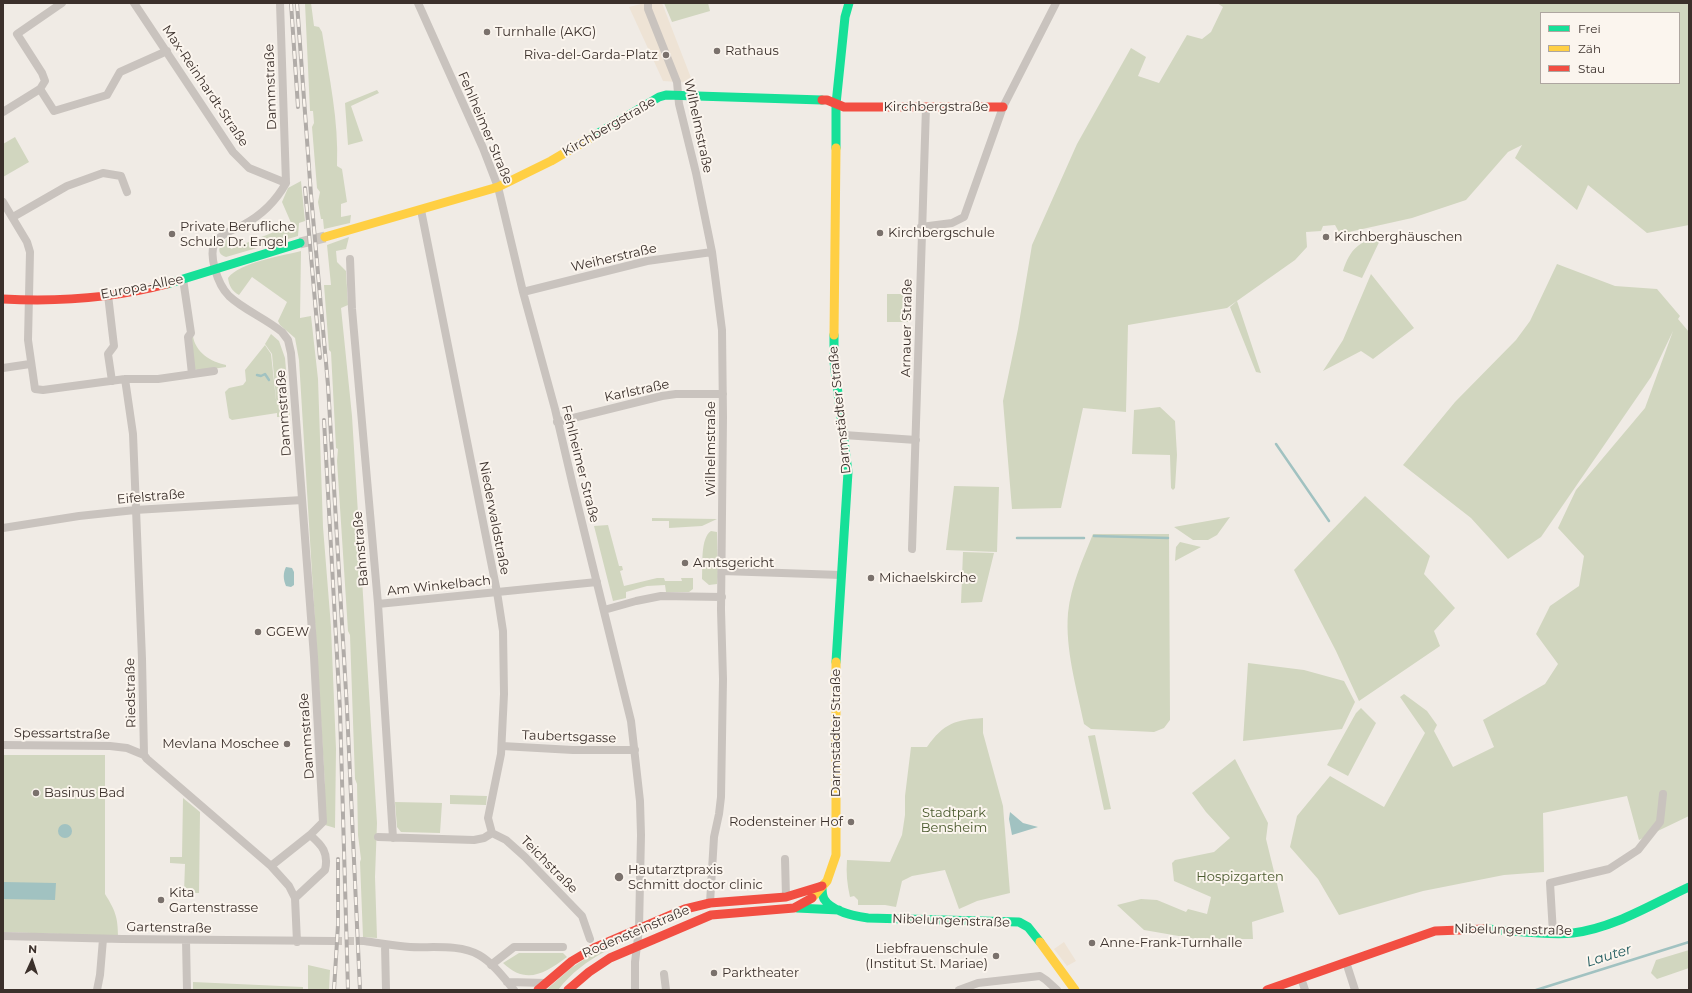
<!DOCTYPE html>
<meta charset="utf-8">
<style>
body{margin:0}
#map{position:relative;width:1692px;height:993px;overflow:hidden;background:#f0ebe5;font-family:Montserrat,sans-serif}
canvas{display:block}
.frame{position:absolute;inset:0;border:4px solid #3b302b;pointer-events:none}
.legend{position:absolute;left:1540px;top:12px;width:140px;height:72px;box-sizing:border-box;background:#fbf5ee;border:1px solid #aea6a0;margin:0;padding:5px 7px;list-style:none;font-size:12px;color:#3b302b}
.legend li{display:flex;align-items:center;gap:8px;height:20px}
.legend b{width:20px;border:1px solid #aea6a0}
.north{position:absolute;left:12px;top:941px;width:40px;height:40px;-webkit-text-stroke:3px #fbf5ee;paint-order:stroke;rotate:3deg;font-size:11px;font-weight:700;line-height:16px;text-align:center;color:#3b302b}
.north::after{content:'';display:block;margin:auto;width:14px;height:18px;background:#3b302b;clip-path:polygon(50% 0,100% 100%,50% 72%,0 100%)}
</style>
<div id="map">
<canvas width="1692" height="993"></canvas>
<div class="frame"></div>
<ul class="legend">
<li><b style="height:5px;background:#16e098"></b>Frei</li>
<li><b style="height:5px;background:#ffcf43"></b>Zäh</li>
<li><b style="height:5px;background:#f24e42"></b>Stau</li>
</ul>
<div class="north">N</div>
</div>
<script>
const context = document.querySelector('canvas').getContext('2d');
context.lineJoin = 'round';
function fillPath(path, color) { context.fillStyle = color; context.fill(path, 'evenodd'); }
function stroke(path, color, width, dash) { context.strokeStyle = color; context.lineWidth = width; context.lineCap = dash ? 'butt' : 'round'; context.setLineDash(dash || []); context.stroke(path); }
function label(font, color, halo, rows, align = 'center') {
  context.font = font + ' Montserrat,sans-serif'; context.lineWidth = 4; context.setLineDash([]); context.textBaseline = 'middle'; context.strokeStyle = halo; context.fillStyle = color; for (const [text, x, y, turn = 0] of rows) {
    context.save(); context.translate(x, y); context.rotate((+turn || 0) * Math.PI / 180); context.textAlign = isNaN(turn) ? turn : align; if (halo) context.strokeText(text, 0, 0); context.fillText(text, 0, 0); context.restore();
  }
}
fillPath(new Path2D(`
 M305,3H311L314,26L319,27L322,32C329,77 339,120 337,166L342,169L347,202L341,204V217L351,215L350,223L324,229L323,219H321L318,202L320,192L317,188L312,127L314,123L313,111H310Z
 M664,3H708L710,11L672,22Z
 M1217,3H1689V225L1647,233L1588,185L1577,210L1515,158L1522,145L1508,152L1466,200L1412,218L1340,234L1335,225L1323,226L1321,231L1306,232L1307,247L1295,260L1227,308L1128,325L1126,412L1083,408L1061,508L1012,509L1003,401L1018,329L1032,245L1077,144L1131,48L1146,57L1138,76L1159,83L1187,35L1202,39L1211,32L1223,7ZM1541,13H1679V83H1541Z
 M377,90L379,93L351,106L363,141L348,145L345,103Z
 M15,137L29,162L3,177V144Z
 M301,181L305,221L299,223L298,236L226,257C220,255 218,252 220,246L227,239L231,249L292,225L282,202L288,188Z
 M1382,236L1362,278L1343,271C1350,249 1359,241 1382,236Z
 M349,237L346,249L336,251L337,262L346,271L348,305L341,308L352,416L377,823L375,877L377,938L363,937L360,862L361,859L358,835L357,784L355,779L350,635L348,631L337,461L338,449L336,448L331,352L329,350L324,285H331L327,245Z
 M301,251L300,318L311,316L318,379L323,527L331,627L336,749L335,828L325,825V786L299,360L295,338L280,325L278,321L287,302L252,277L239,295C232,291 229,286 228,278C240,262 282,256 301,251Z
 M1557,264L1615,286L1657,289L1680,316L1678,319L1689,332V816L1639,840L1627,796L1543,813L1544,872L1504,875L1423,891L1339,915L1318,879L1290,847L1297,816L1330,776L1384,807L1425,733L1400,697L1404,694L1427,711L1437,725L1434,731L1453,767L1494,747L1483,720L1545,684L1558,664L1536,634L1550,606L1579,586L1584,556L1558,528L1576,490L1645,408L1673,331L1651,377L1541,537L1508,559L1471,518L1403,465L1455,402L1516,340L1530,321Z
 M1371,274L1414,328L1373,359L1361,351L1323,371L1343,340Z
 M887,294H908V322H887Z
 M1237,301L1261,373L1256,372L1230,307Z
 M271,334L279,341L285,358L290,417H277V413L232,420L229,418L225,392L229,388L243,385L246,381L245,370L265,345L271,354L277,409L272,354L265,344Z
 M193,336C195,352 211,362 226,365V367L198,371L194,368L190,339Z
 M1160,407L1175,421L1177,455L1175,488L1173,490L1171,488L1170,455L1132,454L1134,410Z
 M954,486L999,487L997,552L946,550Z
 M1365,496L1430,556L1424,574L1455,608L1434,631L1440,646L1359,701L1336,651L1294,570Z
 M1230,517L1217,535L1208,540H1193L1174,527Z
 M652,518L717,519L702,526L669,528V521H652Z
 M608,525L619,566H622L623,570L620,571L624,586L657,578H664L665,581H682L681,578H693V589L689,592H666L665,585L647,586L626,592V598L613,601L594,526Z
 M711,531L717,532L718,577L717,584L709,585L702,579C703,566 700,538 711,531Z
 M1093,534H1169L1170,720L1164,728L1154,732L1091,729L1084,724C1077,689 1065,650 1068,613C1071,585 1083,559 1093,534Z
 M1180,542L1201,547L1175,561L1176,547Z
 M963,552L994,553L982,602L961,603Z
 M1248,663L1304,670L1344,681L1355,702L1342,729L1243,741Z
 M1361,708L1376,723L1348,776L1327,765L1356,713Z
 M983,718V733L1003,806L1010,893L977,901L959,909L945,870L912,876L902,881L896,907L885,905H858V900L854,896L850,897C847,884 846,873 847,860L890,862L902,835L905,815V796L911,747H927C944,723 955,720 983,718Z
 M1095,735L1111,809L1104,810L1088,736Z
 M3,755H105V894C115,910 118,917 118,936L3,932Z
 M1235,759L1268,823L1266,839L1284,912L1252,922L1253,939H1196L1144,930L1117,905L1141,899L1157,900L1186,912L1188,909L1207,914L1211,897L1174,881L1172,863L1175,860L1214,852L1230,838L1206,812L1192,793Z
 M450,795L487,796L486,805L450,804Z
 M183,798L200,812L199,893H184L185,864L170,863V857H182Z
 M395,802L442,803L440,833L401,832L397,827Z
 M602,948L606,951C587,961 571,973 558,990H546L571,968Z
 M1689,950V968L1657,979L1651,973L1656,960Z
 M519,953H563L567,957C544,974 526,985 503,963Z
 M308,965L330,970L329,990H308Z
 M193,982L303,987V990H193Z`), '#d1d6bf');
fillPath(new Path2D(`
 M645,3H662L693,83L663,81L629,7Z
 M1064,942L1076,961L1067,966L1054,949Z`), '#eee3d5');
fillPath(new Path2D(`
 M286,567L292,568L294,572V585L291,587L286,586C283,579 283,573 286,567Z
 M1010,812L1023,823L1038,827L1012,835L1009,819Z
 M58 831a7 7 0 1 1 14 0a7 7 0 1 1-14 0Z
 M3,882L56,883L55,900L3,899Z`), '#a1c2c1');
stroke(new Path2D(`
 M257,375L261,376L265,374L269,380
 M1276,444L1329,521
 M1094,536L1168,538
 M1017,538H1084
 M1536,990L1689,942`), '#a1c2c1', 2.5);
stroke(new Path2D(`
 M334,941H364`), '#ccc6c0', 8, [8, 4]);
stroke(new Path2D(`
 M300,243L325,237`), '#ccc6c0', 11, [11, 5.5]);
stroke(new Path2D(`
 M134,3L233,152L249,168L286,183
 M418,3L483,148L498,187L523,292L555,409L573,486L631,721L640,801L641,835L639,929L635,962V990
 M648,3V9L677,82L679,104L696,173L712,252L722,330L723,417L721,610L723,679L721,797L719,814L714,837L710,903
 M40,89L45,81L42,73L17,34L62,3
 M3,112L40,89L54,111L107,95L120,72L167,51
 M3,202L27,242L30,252L28,340L35,389L43,390L125,379H158L214,371
 M421,210L497,592L503,631L504,694L501,754L488,818L492,833
 M13,217L67,186L103,173L121,176L127,192
 M921,227L952,223L964,217L1003,107L1056,3
 M350,259L352,309L378,604L393,838
 M183,279L191,333L188,337L192,374
 M523,292L647,261L712,252
 M108,295L114,346L108,354L112,381
 M3,368L30,364
 M125,379L133,434L142,659L144,755L147,759L271,866L289,886L295,898L297,942
 M557,422L662,396L676,394H723
 M844,435L916,440
 M3,528L79,516L135,510L302,500
 M912,549C918,402 920,254 926,107
 M722,571L841,575
 M378,604L597,582
 M604,610L636,601L661,596L722,597
 M3,745L110,746L127,748L144,755
 M502,746L573,750H635
 M492,833L506,840L525,857L582,916L590,939
 M378,837L474,840L484,838L492,833
 M785,859L786,897
 M271,866L310,835L323,822L314,657L291,353L288,340L282,332C265,318 244,310 229,296C218,285 206,252 217,240C223,233 235,229 243,225C262,215 276,201 286,183L280,3
 M295,898L325,870C329,853 322,845 310,835
 M1553,933L1550,883L1609,869L1638,850L1660,822L1663,794
 M3,936L122,939L334,941
 M186,940L187,990
 M364,941C380,943 395,946 410,947C432,948 460,944 479,955C493,963 504,978 514,990
 M385,945L386,990
 M1346,962L1355,990
 M491,965L514,947H563
 M664,974L666,990
 M1301,978L1305,990
 M507,982L546,983
 M97,990L100,975L103,939
 M959,990L978,983L1040,976L1046,980L1057,990`), '#c9c3be', 8);
stroke(new Path2D(`
 M590,138L659,97L666,95L822,100
 M836,148V104L845,17L849,3
 M167,284L300,243
 M834,335V362L848,472L836,662
 M822,886C822,890 822,895 824,899C832,912 855,916 868,918L1019,922L1028,927L1040,942
 M797,908L839,910
 M1485,929C1512,930 1547,936 1573,933C1614,928 1652,904 1689,887`), '#16e098', 9);
stroke(new Path2D(`
 M325,237L498,187L551,161L590,138
 M834,335L836,148
 M812,898L827,881L836,855V662
 M1040,942L1075,990`), '#ffcf43', 9);
stroke(new Path2D(`
 M822,100H827L844,107H1003
 M3,299C58,302 114,298 167,284
 M538,990L572,961L594,948L685,909L710,903L786,897L822,886
 M568,990L589,972L610,958L711,915L794,908L812,898
 M1267,990L1435,931L1485,929`), '#f24e42', 9);
const rail = new Path2D(`
 M291,3L298,107
 M297,3L311,195L328,385L347,709L360,990
 M305,188L320,358
 M324,420L340,710L348,990
 M334,990L338,925V859`);
stroke(rail, '#b1aca8', 4);
stroke(rail, '#fbf5ee', 2.5, [8]);
for (const [x, y, r, color] of [
 [487,32,4,"#7a716c"],
 [717,51,4,"#7a716c"],
 [666,55,4,"#7a716c"],
 [880,233,4,"#7a716c"],
 [172,234,4,"#7a716c"],
 [1326,237,4,"#7a716c"],
 [685,563,4,"#7a716c"],
 [871,578,4,"#7a716c"],
 [258,632,4,"#7a716c"],
 [287,744,4,"#7a716c"],
 [36,793,4,"#7a716c"],
 [851,822,4,"#7a716c"],
 [619,877,5,"#7a716c"],
 [161,900,4,"#7a716c"],
 [1092,943,4,"#7a716c"],
 [996,956,4,"#7a716c"],
 [714,973,4,"#7a716c"]
]) { const dot = new Path2D(); dot.arc(x, y, r, 0, 2 * Math.PI); context.fillStyle = color; context.fill(dot); stroke(dot, '#fbf5ee', 1.5); }
label('13px', '#3b302b', '#fbf5ee', [
 ["Turnhalle (AKG)",495,32],
 ["Rathaus",725,51],
 ["Riva-del-Garda-Platz",658,55,"right"],
 ["Private Berufliche",180,227],
 ["Schule Dr. Engel",180,242],
 ["Kirchbergschule",888,233],
 ["Kirchberghäuschen",1334,237],
 ["Amtsgericht",693,563],
 ["Michaelskirche",879,578],
 ["GGEW",266,632],
 ["Mevlana Moschee",279,744,"right"],
 ["Basinus Bad",44,793],
 ["Rodensteiner Hof",843,822,"right"],
 ["Hautarztpraxis",628,870],
 ["Schmitt doctor clinic",628,885],
 ["Kita",169,893],
 ["Gartenstrasse",169,908],
 ["Anne-Frank-Turnhalle",1100,943],
 ["Liebfrauenschule",988,949,"right"],
 ["(Institut St. Mariae)",988,964,"right"],
 ["Parktheater",722,973]
], 'left');
label('13px', '#3b302b', '#fbf5ee', [
 ["Max-Reinhardt-Straße",205,86,56],
 ["Dammstraße",271,87,-92],
 ["Kirchbergstraße",936,107],
 ["Wilhelmstraße",698,126,78],
 ["Kirchbergstraße",609,127,-30],
 ["Fehlheimer Straße",485,128,67],
 ["Weiherstraße",614,258,-13],
 ["Europa-Allee",142,287,-11],
 ["Arnauer Straße",907,328,-89],
 ["Karlstraße",637,391,-12],
 ["Darmstädter Straße",840,410,-96],
 ["Dammstraße",284,413,-94],
 ["Wilhelmstraße",711,449,-90],
 ["Fehlheimer Straße",580,464,76],
 ["Eifelstraße",151,497,-5],
 ["Niederwaldstraße",494,518,79],
 ["Bahnstraße",361,549,-95],
 ["Am Winkelbach",439,586,-6],
 ["Riedstraße",131,693,-91],
 ["Darmstädter Straße",836,733,-90],
 ["Spessartstraße",62,734,1],
 ["Dammstraße",307,736,-94],
 ["Taubertsgasse",569,737,2],
 ["Teichstraße",549,865,45],
 ["Nibelungenstraße",951,921,2],
 ["Gartenstraße",169,928,1],
 ["Nibelungenstraße",1513,930,1],
 ["Rodensteinstraße",636,932,-23]
]);
label('13px', '#4a5a2e', '#fbf5ee', [
 ["Stadtpark",954,813],
 ["Bensheim",954,828],
 ["Hospizgarten",1240,877]
]);
label('italic 14px', '#1f5a5e', '#fbf5ee', [
 ["Lauter",1609,956,-17]
]);
</script>
